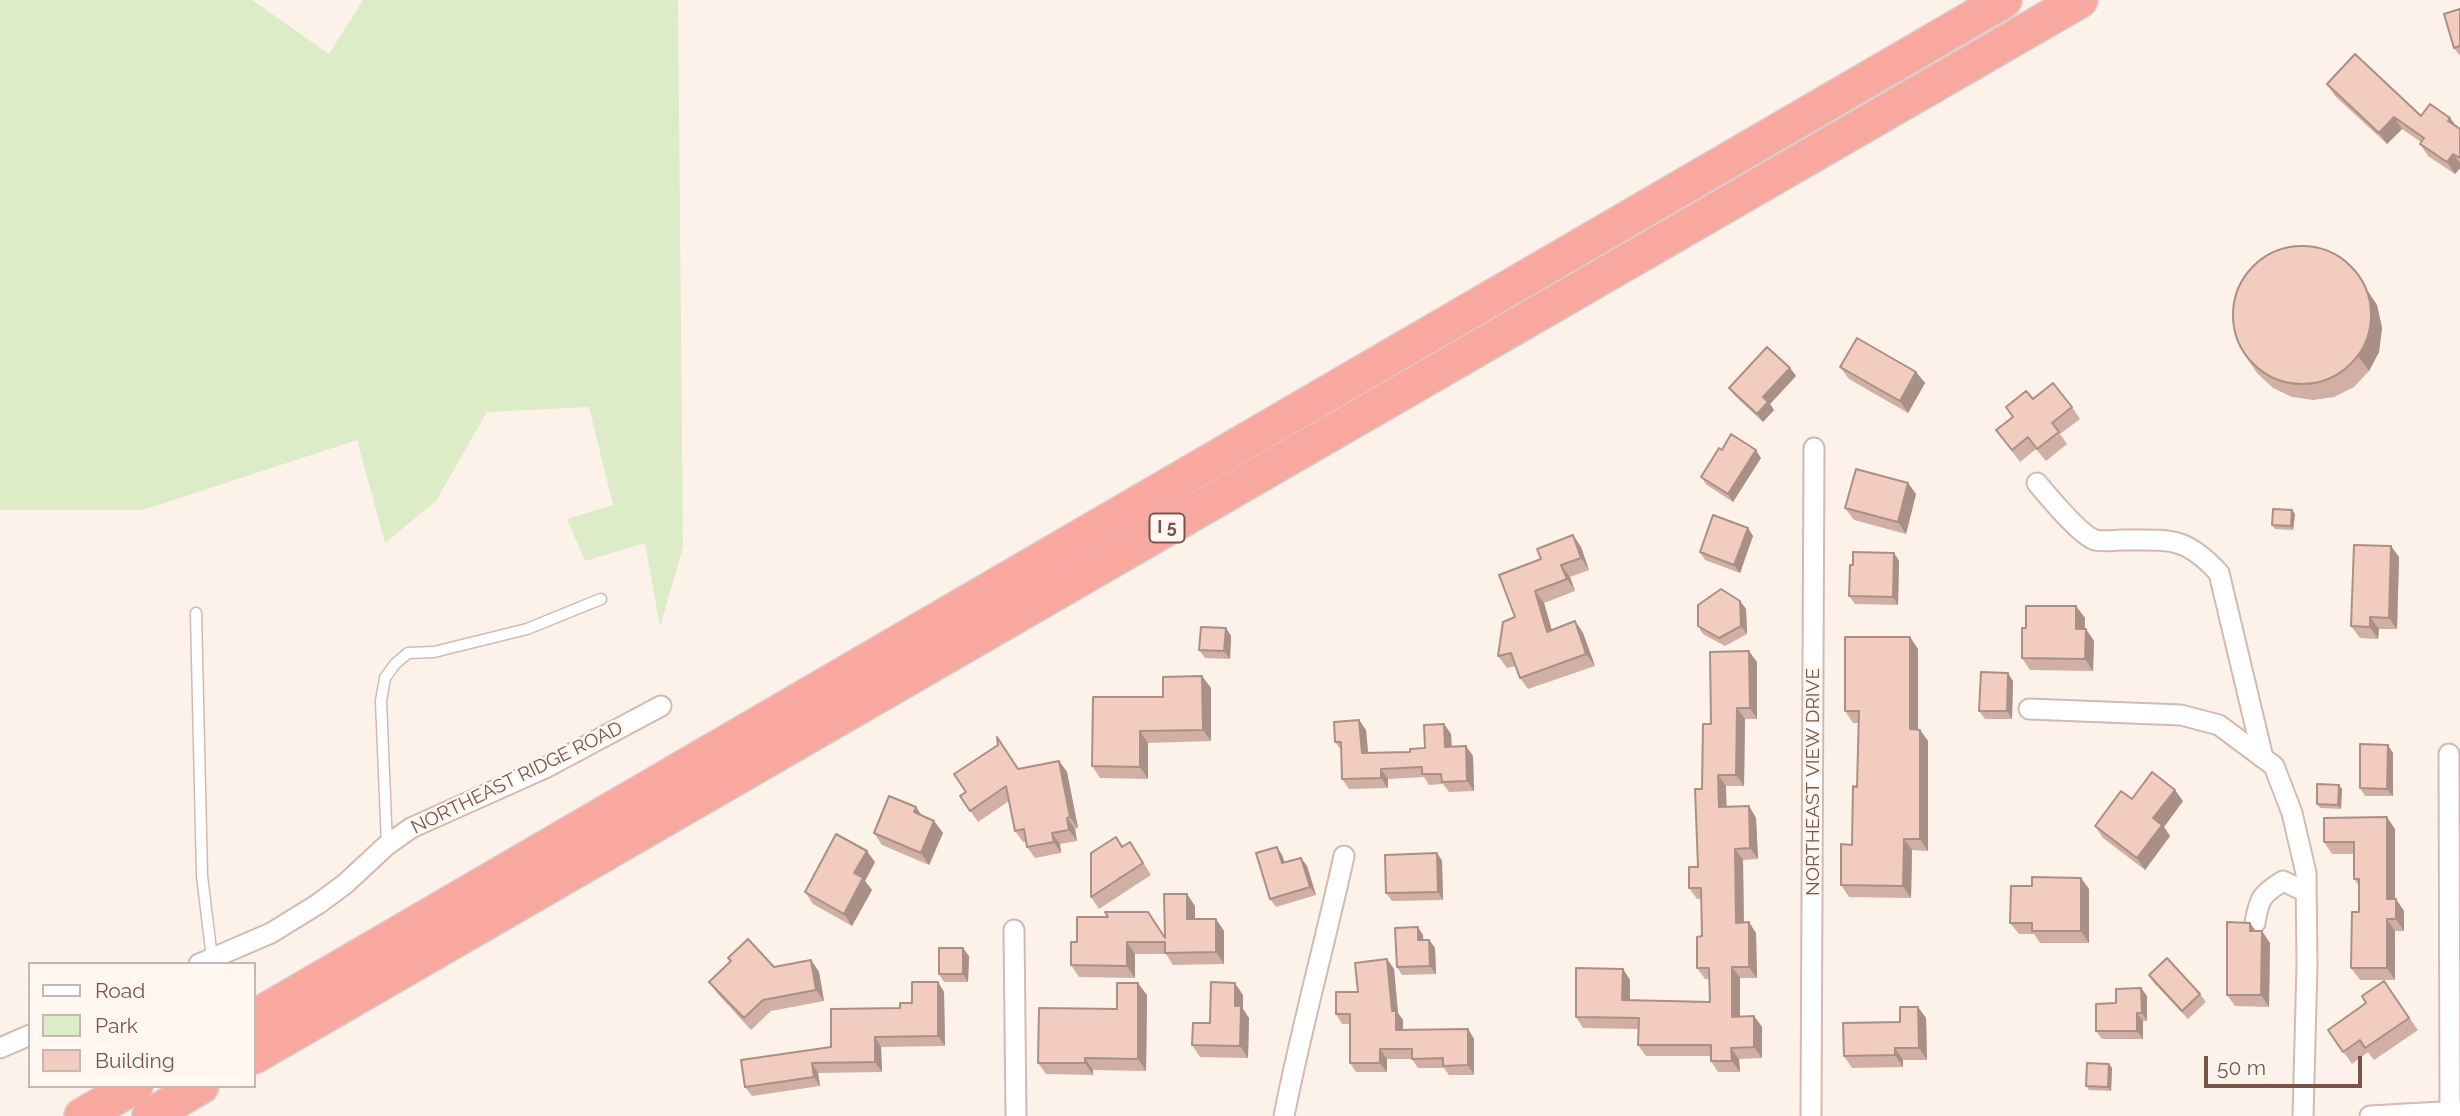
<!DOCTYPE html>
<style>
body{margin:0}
#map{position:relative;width:2460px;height:1116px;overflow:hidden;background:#fdf2e9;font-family:Raleway,sans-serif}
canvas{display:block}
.legend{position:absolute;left:28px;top:962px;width:228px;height:126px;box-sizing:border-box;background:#fff7f0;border:2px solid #c9b6ae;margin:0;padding:9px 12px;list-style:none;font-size:21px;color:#79544b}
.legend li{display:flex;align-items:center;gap:14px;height:35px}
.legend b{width:35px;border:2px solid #c9b6ae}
.scale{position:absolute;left:2204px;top:1056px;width:158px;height:32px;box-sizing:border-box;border:4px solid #79544b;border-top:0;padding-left:9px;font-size:21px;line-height:24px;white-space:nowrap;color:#79544b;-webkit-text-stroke:5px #fff7f0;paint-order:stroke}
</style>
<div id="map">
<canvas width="2460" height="1116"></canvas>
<ul class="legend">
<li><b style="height:9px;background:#fff"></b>Road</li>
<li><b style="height:19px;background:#dcecc7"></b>Park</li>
<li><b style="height:19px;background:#f3ccc0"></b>Building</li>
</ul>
<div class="scale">50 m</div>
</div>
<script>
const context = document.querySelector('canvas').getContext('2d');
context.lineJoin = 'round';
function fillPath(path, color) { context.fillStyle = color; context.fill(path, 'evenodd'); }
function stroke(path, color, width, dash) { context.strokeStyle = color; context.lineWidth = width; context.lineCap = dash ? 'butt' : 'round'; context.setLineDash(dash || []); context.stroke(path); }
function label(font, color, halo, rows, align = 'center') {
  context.font = font + ' Raleway,sans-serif'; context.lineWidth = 5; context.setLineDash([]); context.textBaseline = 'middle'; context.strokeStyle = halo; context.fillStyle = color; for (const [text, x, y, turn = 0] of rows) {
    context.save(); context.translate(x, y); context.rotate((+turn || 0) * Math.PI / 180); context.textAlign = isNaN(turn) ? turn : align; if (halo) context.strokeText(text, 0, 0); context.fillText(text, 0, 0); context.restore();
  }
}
fillPath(new Path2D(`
 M0,0H252L329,54L363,0H678L683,547L660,627L645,543L585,561L567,519L613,505L589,407L487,412L436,501L385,543L357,440L143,510H0Z`), '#dcecc7');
const service = new Path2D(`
 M196,613L202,876L212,958
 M387,845L381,701L385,678L395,664L408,653L434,652L527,629L601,599`);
const minor = new Path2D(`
 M2037,483C2048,496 2080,535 2095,540C2103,542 2114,540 2122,540C2170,540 2185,536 2219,573L2263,758
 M2029,709L2181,715L2219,725L2274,766L2292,813L2306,873L2307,966L2303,1116
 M2449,754L2450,1111
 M2255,923C2259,898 2262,894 2283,881L2306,892
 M1014,930L1016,1116
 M199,964L271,933L318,904L345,884L387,845L411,828L545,768L661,706
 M0,1048L30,1035
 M1284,1116C1301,1029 1325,943 1344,856
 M1811,1116L1814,448
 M2370,1116L2460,1111`);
const motorway = new Path2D(`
 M254,1018L2004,0
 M254,1056L2080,0
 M82,1116L135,1086
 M150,1116L201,1086`);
stroke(service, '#d3bab1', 13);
stroke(minor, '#d3bab1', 23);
stroke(motorway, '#d9cfcd', 38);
stroke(service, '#fff', 10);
stroke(minor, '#fff', 19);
stroke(motorway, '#f8a89f', 35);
fillPath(new Path2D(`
 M2460,9V56L2454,48Z
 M2327,84L2421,116L2450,118L2457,128L2460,129V168L2455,174L2428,156L2420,144L2421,142L2402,129L2387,144L2335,96Z
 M2353,269L2377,305L2382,328L2379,352L2369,371L2354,387L2334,397L2313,400L2292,397L2273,388L2257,373L2246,357Z
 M1840,367L1916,372L1925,383L1908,413L1849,379Z
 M1790,368L1796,376L1770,404L1774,410L1763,422L1735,396L1729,388Z
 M2033,399L2072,407L2080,419L2060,434L2067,444L2046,461L2036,449L2020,462L1996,430Z
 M1722,450L1761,458L1733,502L1707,485L1701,477Z
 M1908,483L1916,494L1906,534L1854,520L1845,508Z
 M2292,510L2295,514L2293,530L2275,529L2272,525Z
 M1748,528L1753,536L1740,573L1705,560L1700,552Z
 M1573,535L1581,547L1589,570L1570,577L1575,591L1544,603L1552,631L1575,621L1583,633L1595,666L1528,689L1520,678L1516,666L1507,668L1498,656L1515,617L1541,559Z
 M1894,553L1899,561L1898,605L1855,604L1849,596L1853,565Z
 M2399,557L2397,629H2379L2378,639L2360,638L2351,626Z
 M1740,601L1746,609L1747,634L1725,646L1703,634L1698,626Z
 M2076,606L2085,618V629L2094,641L2093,671L2030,670L2022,658L2026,628Z
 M1226,628L1231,636L1230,659L1205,658L1199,650Z
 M1910,637L1918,649V730H1920L1928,741V851L1912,850L1911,898L1849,897L1841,885L1852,845L1857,787L1859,723H1853L1845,711Z
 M1757,662V719H1745L1744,786H1726V807L1749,806L1756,818L1758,859L1743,860L1744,922L1756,933L1757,978H1740V1017L1754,1016L1762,1027V1058L1739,1059L1740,1072H1718L1711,1061V1056H1646L1638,1045L1639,1029L1583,1028L1576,1017L1623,969L1630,980V1001L1710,1002L1709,979H1705L1697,968L1702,936L1701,899H1697L1689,888L1698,867L1702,789L1711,724Z
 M1202,676L1211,688V741L1148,743V779L1100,778L1092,766L1163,697Z
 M2013,681L2012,719H1985L1979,711Z
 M1359,720L1366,730L1368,753L1410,752L1425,748L1444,724L1451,734L1452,747L1473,756L1474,791L1449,792L1443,784L1429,785L1424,777L1388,779V788L1349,789L1342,779V751L1335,742Z
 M2393,753V796H2365L2360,788Z
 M1059,761L1067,772L1078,828L1075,829L1077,841L1060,844L1061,853L1035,858L1027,847L1026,842H1023L1015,831L1009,801L978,822L960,796L1018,769Z
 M2342,789L2341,809L2320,808L2317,804Z
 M2132,799L2183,801L2164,827L2170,836L2145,870L2103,838L2095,826Z
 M916,807L922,816L934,821L943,833L929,865L882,845L874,833Z
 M2395,829V899L2404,911V931H2395V980H2360L2351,968L2359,912V886L2354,879V854H2332L2324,842Z
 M1123,846L1138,854L1151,875L1099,909L1091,897Z
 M1437,853L1442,861L1443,900L1392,901L1386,893Z
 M1282,855L1285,862L1301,858L1307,866L1316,895L1276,907L1270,899Z
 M875,862L865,881L872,890L852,926L813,904L805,892Z
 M2089,889V943H2040L2034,934H2019L2010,923Z
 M1187,894L1195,906V919H1216L1224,931V964L1173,965L1166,954H1135V978L1079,977L1071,965V942L1165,937Z
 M2250,923L2256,931L2270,943L2269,1007L2235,1006L2227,995Z
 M1423,935V940H1429L1435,948L1436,974L1402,975L1397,967Z
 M969,956L968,982H944L939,974Z
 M728,958L774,967L811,960L819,972L824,1001L771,1011L751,1030L717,993L709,982L731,961Z
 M1387,959L1394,969L1398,1013L1403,1020V1030L1468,1029L1474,1039V1075H1449L1444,1068H1418L1412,1059H1387V1072H1356L1350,1063V1024H1342L1336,1014L1358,992Z
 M2149,975L2200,994L2206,1002L2188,1019L2154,983Z
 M2384,981L2418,1030L2374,1060L2368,1052L2352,1064L2328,1030L2366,1003Z
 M938,982L944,992L945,1046L881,1047L882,1072L818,1073L820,1086L752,1096L745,1087L831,1047L912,1003Z
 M1147,995L1146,1071L1093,1070V1075L1046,1074L1038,1063L1117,1009Z
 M1243,995V1009L1249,1018L1248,1058L1200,1057L1192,1045L1210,1023Z
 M2147,996V1021H2143V1039H2102L2096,1031L2116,1003Z
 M1918,1007L1926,1018L1927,1060H1903V1067L1852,1068L1844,1056L1900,1022Z
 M2109,1064L2112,1068L2111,1091L2089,1090L2086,1086Z`), '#d1afa5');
fillPath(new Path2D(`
 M2394,117L2402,129L2387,144L2379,133Z
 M2450,118L2459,129L2448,121Z
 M2453,154L2460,163V168L2455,174L2447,162Z
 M2353,269L2377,305L2382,328L2379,352L2369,371L2358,356Z
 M1790,368L1796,376L1770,404L1774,410L1763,422L1757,414L1763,397Z
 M1916,372L1925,383L1908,413L1900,401Z
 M1756,450L1761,458L1733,502L1728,494Z
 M1908,483L1916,494L1906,534L1898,522Z
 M2292,510L2295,514L2293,530L2291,526Z
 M1748,528L1753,536L1740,573L1734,565Z
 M1573,535L1581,547L1589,570L1581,558Z
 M2391,546L2399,557L2397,629L2389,618Z
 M1894,553L1899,561L1898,605L1893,597Z
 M1561,565L1570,577L1575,591L1567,579Z
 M1535,591L1544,603L1556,644L1547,632Z
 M1740,601L1746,609L1747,634L1741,626Z
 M2076,606L2085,618L2084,641L2076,629Z
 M2370,617L2379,629L2378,639L2370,627Z
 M1575,621L1583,633L1595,666L1586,654Z
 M1226,628L1231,636L1230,659L1224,651Z
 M2086,629L2094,641L2093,671L2085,659Z
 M1910,637L1918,649V741L1910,729Z
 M1749,651L1757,662V719L1750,708Z
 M2008,673L2013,681L2012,719L2007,711Z
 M1202,676L1211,688V741L1203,730Z
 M1737,708L1745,719L1744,786L1736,775Z
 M1359,720L1366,730L1369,763L1362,753Z
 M1444,724L1451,734L1452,757L1445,747Z
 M1920,730L1928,741V851L1920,839Z
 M1140,731L1148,743V779L1140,767Z
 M2388,745L2393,753V796L2387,789Z
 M1466,746L1473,756L1474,791L1467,781Z
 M1059,761L1067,772L1078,828L1070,817Z
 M1381,769L1388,779V788L1381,778Z
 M1718,775L1726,786L1727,818L1719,807Z
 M2339,785L2342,789L2341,809L2338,805Z
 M2175,790L2183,801L2164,827L2170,836L2145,870L2137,858L2153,818Z
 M1749,806L1756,818L1758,859L1750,848Z
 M916,807L924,819L914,812Z
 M2387,817L2395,829V911L2387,899Z
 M1067,818L1075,829L1077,841L1069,830Z
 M934,821L943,833L929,865L921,853Z
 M1052,833L1060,844L1061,853L1054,842Z
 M1904,839L1912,850L1911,898L1903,886Z
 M1277,847L1282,855L1287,871L1282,863Z
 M1735,849L1743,860L1744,934L1736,923Z
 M867,851L875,862L865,881L872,890L852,926L844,914L854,873Z
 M1437,853L1442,861L1443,900L1438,892Z
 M1301,858L1307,866L1316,895L1310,887Z
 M2081,878L2089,889V943L2081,931Z
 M1187,894L1195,906V931L1187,919Z
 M2396,899L2404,911V931L2396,919Z
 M1216,919L1224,931V964L1216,952Z
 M2387,919L2395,931V980L2387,968Z
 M1749,922L1756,933L1757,978L1749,967Z
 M2250,923L2258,935L2250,931Z
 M1418,927L1423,935L1424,948L1418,940Z
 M2262,931L2270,943L2269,1007L2261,995Z
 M1429,940L1435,948L1436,974L1430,966Z
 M1127,942L1135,954V978L1127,966Z
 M963,948L969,956L968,982L963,974Z
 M1387,959L1394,969L1398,1013L1403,1020V1040L1396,1030L1392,1011Z
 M811,960L819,972L824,1001L816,990Z
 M1732,967L1740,978V1028L1732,1017Z
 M1623,969L1630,980V1012L1622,1000Z
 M938,982L944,992L945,1046L938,1036Z
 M1138,983L1147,995L1146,1071L1138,1059Z
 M1235,983L1243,995V1009L1249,1018L1248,1058L1240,1046L1235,1006Z
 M2141,988L2147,996V1021L2142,1013Z
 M1918,1007L1926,1018L1927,1060L1919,1048Z
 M2137,1013L2143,1021V1039L2137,1031Z
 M1754,1016L1762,1027V1058L1754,1047Z
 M1468,1029L1474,1039V1075L1468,1065Z
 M875,1037L881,1047L882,1072L875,1062Z
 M1731,1048L1739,1059L1740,1072L1732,1061Z
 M1895,1048L1903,1060V1067L1895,1055Z
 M1380,1049L1387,1059V1072L1380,1063Z
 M1085,1058L1093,1070V1075L1085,1063Z
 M812,1063L818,1073L820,1086L814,1077Z
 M2109,1064L2112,1068L2111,1091L2108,1087Z`), '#aa8f86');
const building = new Path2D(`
 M2460,9V46L2454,48L2444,14Z
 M2355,54L2421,116L2430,104L2450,118L2448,121L2460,129V158L2453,154L2447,162L2420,144L2424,138L2394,117L2379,133L2327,84Z
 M2233 315a69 69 0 1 1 138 0a69 69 0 1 1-138 0Z
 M1857,338L1916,372L1900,401L1840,367Z
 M1767,347L1790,368L1763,397L1768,402L1757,414L1729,388Z
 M2053,383L2072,407L2052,423L2059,432L2037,449L2028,437L2012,450L1996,430L2013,417L2006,407L2026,391L2033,399Z
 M1731,434L1756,450L1728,494L1701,477L1719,448L1722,450Z
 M1856,469L1908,483L1898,522L1845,508Z
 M2273,509L2292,510L2291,526L2272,525Z
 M1713,515L1748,528L1734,565L1700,552Z
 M1573,535L1581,558L1561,565L1567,579L1535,591L1547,632L1575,621L1586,654L1520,678L1511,653L1498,656L1503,622L1515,617L1499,575L1541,559L1537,549Z
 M2354,545L2391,546L2389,618L2370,617V627L2351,626Z
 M1853,552L1894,553L1893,597L1849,596L1850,565H1853Z
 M1721,589L1740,601L1741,626L1719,638L1698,626V605Z
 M2026,606H2076V629H2086L2085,659L2022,658V628H2026Z
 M1201,627L1226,628L1224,651L1199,650Z
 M1845,637H1910V729L1920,730V839H1904L1903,886L1841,885V844L1852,845L1853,786L1857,787L1859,711H1845Z
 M1749,651L1750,708H1737L1736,775H1718L1719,807L1749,806L1750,848L1735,849L1736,923L1749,922V967H1732V1017L1754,1016V1047L1731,1048L1732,1061H1711V1045H1638L1639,1018L1576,1017V968L1623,969L1622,1000L1710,1002L1709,968H1697V937L1702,936L1701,888H1689V867H1698L1695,789H1702L1703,724H1711L1710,652Z
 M1981,672L2008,673L2007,711H1979Z
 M1202,676L1203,730L1140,731V767L1092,766L1093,697H1163V677Z
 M1359,720L1362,753L1410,752V749L1425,748L1424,725L1444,724L1445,747L1466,746L1467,781L1442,782L1441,774H1422V767L1381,769V778L1342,779L1341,742H1335L1334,722Z
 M997,737L1018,769L1059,761L1070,817L1067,818L1069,830L1052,833L1054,842L1027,847L1024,829L1015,831L1006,786L970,811L960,796L966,792L954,774L998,745Z
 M2360,744L2388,745L2387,789L2360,788Z
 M2152,772L2175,790L2153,818L2162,825L2137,858L2095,826L2121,791L2132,799Z
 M2317,784L2339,785L2338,805L2317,804Z
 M889,796L916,807L914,812L934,821L921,853L874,833Z
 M2387,817V899H2396V919H2387V968H2351L2352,912H2359V879H2354V842H2324V818Z
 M836,834L867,851L854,873L863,878L844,914L805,892Z
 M1116,837L1122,847L1130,842L1143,863L1091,897V853Z
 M1277,847L1282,863L1301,858L1310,887L1270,899L1256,853Z
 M1437,853L1438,892L1386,893L1385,855Z
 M2032,877L2081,878V931H2032V923H2010L2011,886H2032Z
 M1164,894H1187V919H1216V952L1165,953V942H1127V966L1071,965V942H1077V917H1108L1105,912H1148L1165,938Z
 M2227,922L2250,923V931H2262L2261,995H2227Z
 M1418,927V940H1429L1430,966L1397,967L1395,928Z
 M748,939L774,967L811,960L816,990L763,1000L744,1018L709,982L731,961L728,958Z
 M939,948H963V974H939Z
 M2167,958L2200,994L2182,1011L2149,975Z
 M1387,959L1392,1011H1396V1030L1468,1029V1065L1443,1066V1058L1412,1059V1049H1380V1063H1350V1014H1336V992H1358L1355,963Z
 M2384,981L2409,1018L2365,1048L2360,1040L2343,1052L2328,1030L2366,1003L2362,996Z
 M912,982H938V1036L875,1037V1062L812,1063L814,1077L745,1087L741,1060L831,1047V1009L900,1008V1003H912Z
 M1211,982L1235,983V1006H1241L1240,1046L1192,1045L1193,1023H1210Z
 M1117,983H1138V1059L1085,1058V1063H1038L1039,1008L1117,1009Z
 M2141,988L2142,1013H2137V1031H2096V1004L2116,1003V989Z
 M1900,1007H1918L1919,1048H1895V1055L1844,1056L1843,1023L1900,1022Z
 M2087,1063L2109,1064L2108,1087L2086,1086Z`);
fillPath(building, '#f3ccc0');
stroke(building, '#aa8f86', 2);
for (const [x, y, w] of [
 [1167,528,35]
]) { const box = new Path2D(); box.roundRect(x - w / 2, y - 14.5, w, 29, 5); context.fillStyle = '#fff7f0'; context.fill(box); stroke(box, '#79544b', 2); }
label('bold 18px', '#79544b', null, [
 ["I 5",1167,528]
]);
label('19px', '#79544b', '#fff7f0', [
 ["NORTHEAST RIDGE ROAD",517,778,-26],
 ["NORTHEAST VIEW DRIVE",1813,782,-90]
]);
</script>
